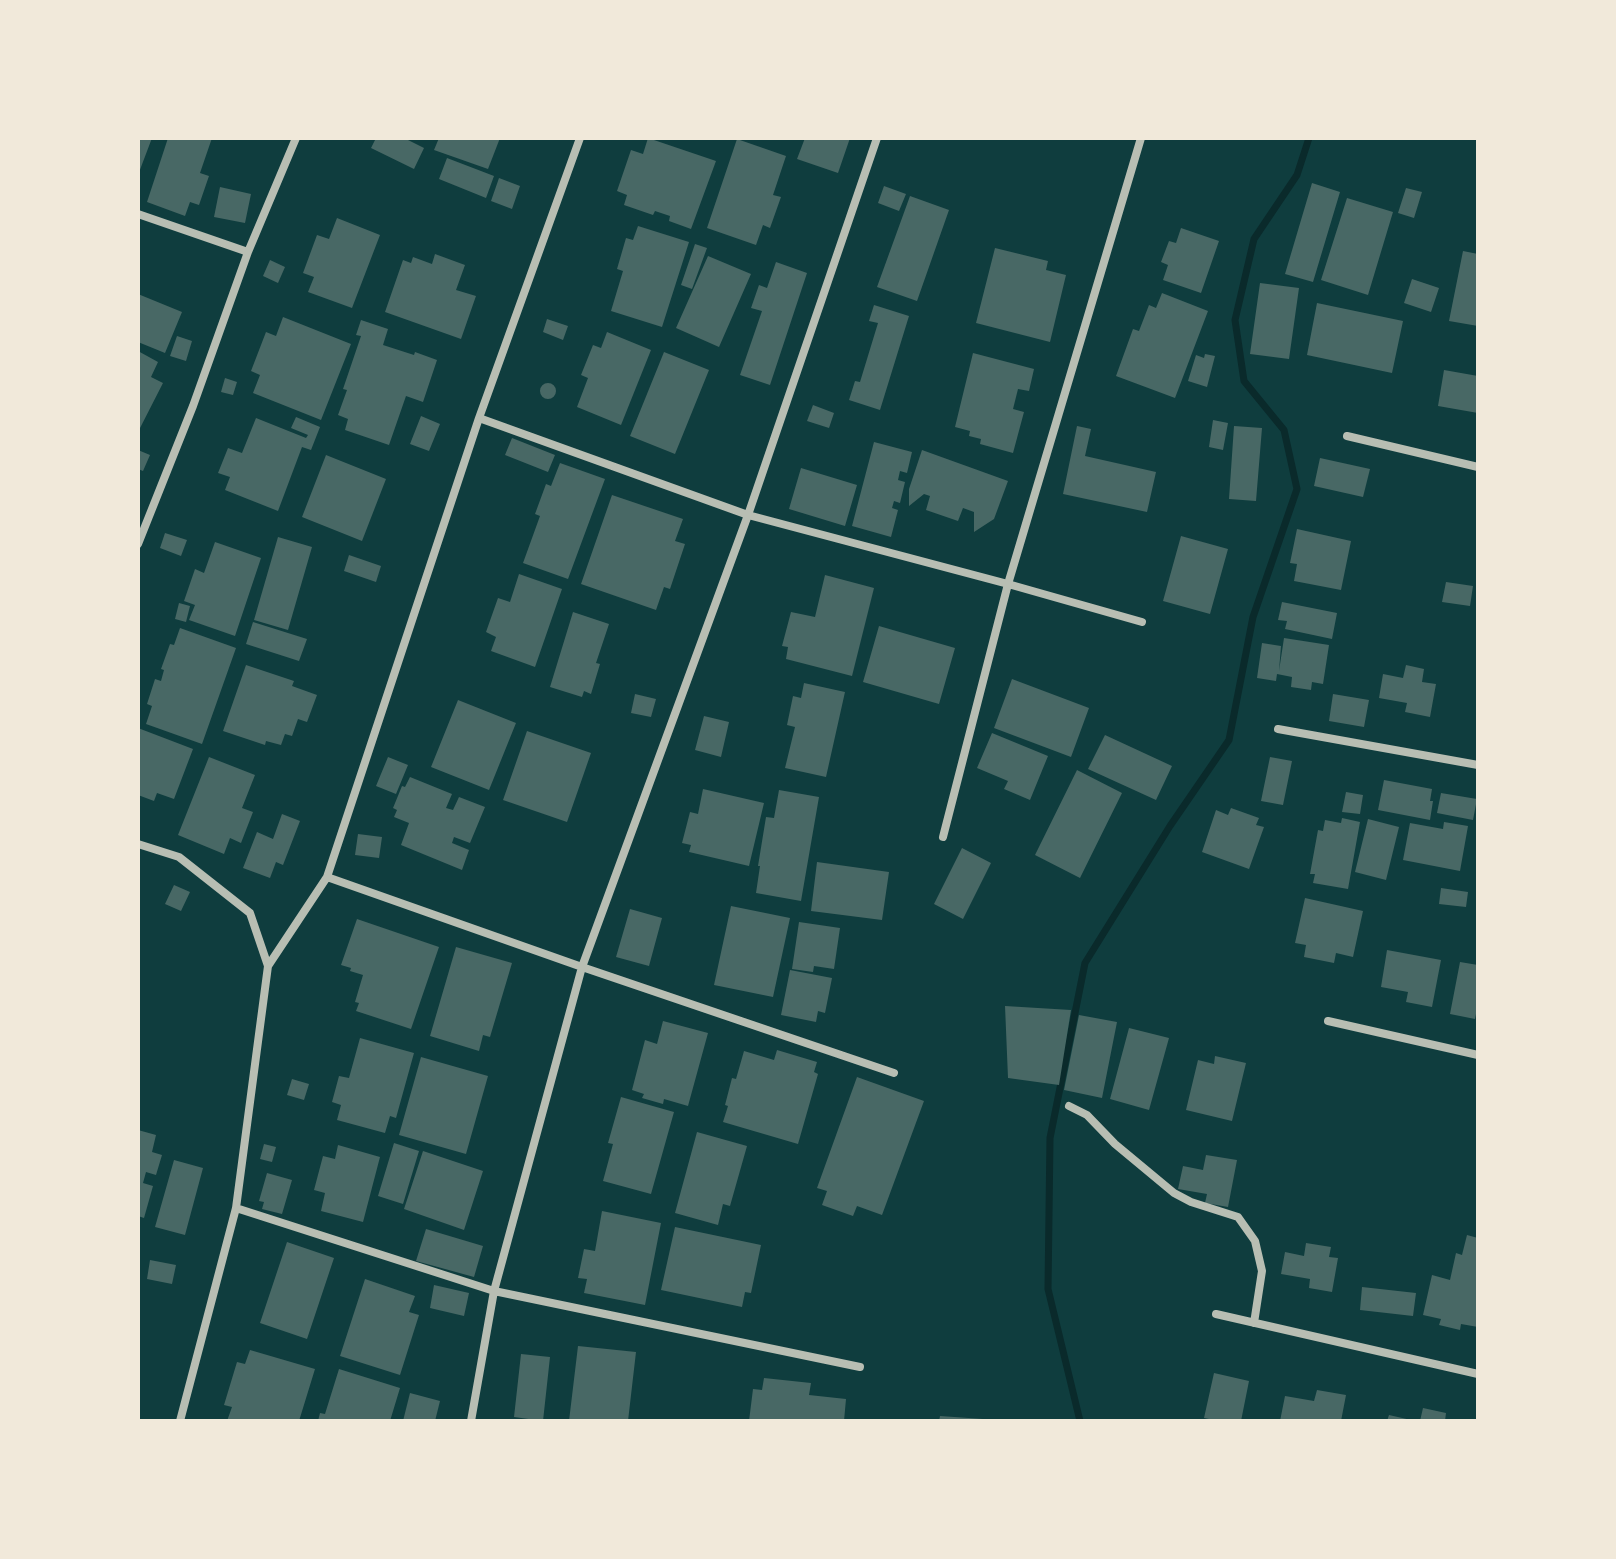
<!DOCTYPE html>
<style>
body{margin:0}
#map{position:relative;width:1616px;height:1559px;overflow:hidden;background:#0f3d3e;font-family:"Public Sans",sans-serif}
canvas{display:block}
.frame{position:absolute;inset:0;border:140px solid #f1e9da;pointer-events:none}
</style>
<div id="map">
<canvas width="1616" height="1559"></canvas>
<div class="frame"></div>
</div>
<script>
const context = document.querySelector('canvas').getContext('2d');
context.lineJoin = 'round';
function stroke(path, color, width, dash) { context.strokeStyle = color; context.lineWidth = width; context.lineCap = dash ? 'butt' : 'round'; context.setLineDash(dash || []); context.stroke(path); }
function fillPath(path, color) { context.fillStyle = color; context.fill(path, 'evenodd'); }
stroke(new Path2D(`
 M1080,1421L1048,1289L1050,1138L1085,963L1170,826L1229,740L1253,617L1297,489L1284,430L1244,381L1235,320L1254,239L1297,175L1309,138`), '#0a2a2b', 7);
fillPath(new Path2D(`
 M138,138H152L138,175Z
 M168,138H212L200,173L209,176L199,205L190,202L185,216L147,202Z
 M376,138H409L408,140L424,148L414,169L371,148Z
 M439,138H500L488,169L434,150Z
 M648,138L716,161L691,229L669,221L670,216L655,211L653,215L624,205L627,195L617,191L631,150L643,154Z
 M805,138H850L838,173L797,159Z
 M737,139L786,156L773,195L781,197L770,228L763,225L756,245L707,228Z
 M447,158L494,176L486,198L439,179Z
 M499,178L520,186L512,209L491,201Z
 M1312,183L1340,192L1313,282L1285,274Z
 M884,186L906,194L899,211L878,203Z
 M220,187L251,194L245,223L214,217Z
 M1406,188L1422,192L1414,218L1398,213Z
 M910,196L949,210L917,301L877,287Z
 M1347,198L1393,212L1368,295L1321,280Z
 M337,218L380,235L352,308L308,292L314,277L303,273L317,235L329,239Z
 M638,226L689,242L662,327L611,311L623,271L617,269L626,238L633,240Z
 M1181,228L1219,241L1201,293L1163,280L1168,265L1161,262L1169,241L1176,243Z
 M695,244L707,248L692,289L681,285Z
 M995,248L1048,261L1046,270L1066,275L1050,342L976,323Z
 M1463,251L1478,254V326L1449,321Z
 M435,254L465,265L456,290L476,296L461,339L385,312L403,260L411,263L413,257L432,264Z
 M708,256L751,274L719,347L676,328Z
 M270,260L285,267L278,283L263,276Z
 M776,262L807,273L770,385L740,375L762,311L751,308L759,285L767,288Z
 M1412,279L1439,288L1431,312L1404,303Z
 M1260,283L1299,288L1289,359L1250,354Z
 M1162,293L1208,311L1175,398L1116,376L1133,329L1139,331L1149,305L1156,308Z
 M138,294L182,312L165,353L138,342Z
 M1317,303L1403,321L1392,373L1307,355Z
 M874,305L909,316L880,410L849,400L855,381L860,382L878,323L869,321Z
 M283,317L351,344L321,420L253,393L260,375L251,371L266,332L276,336Z
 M547,319L568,326L563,340L543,332Z
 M361,320L388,329L383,345L414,355L415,352L437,360L423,402L406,396L389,445L345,430L348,419L338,415L347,390L343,389L361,336L356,335Z
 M607,332L651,350L621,425L577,407L588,378L581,375L593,345L601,348Z
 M177,336L192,341L186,361L170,356Z
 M138,351L158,362L151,377L163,383L138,432Z
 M664,352L709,370L675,454L630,436Z
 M973,353L1034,369L1029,391L1018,389L1013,409L1024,412L1013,453L980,444L981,439L969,436L970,431L955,427Z
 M1205,354L1215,356L1207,387L1188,381L1196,355L1204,358Z
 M1444,370L1478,376V413L1438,406Z
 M225,378L237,382L233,395L221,392Z
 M540 391a8 8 0 1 1 16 0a8 8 0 1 1-16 0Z
 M813,405L834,413L829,428L807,421Z
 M421,416L440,424L429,451L410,444Z
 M296,417L320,427L311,450L302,447L278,511L225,490L230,477L218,473L228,448L242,453L256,418L306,438L308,435L291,428Z
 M1213,420L1228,423L1223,450L1209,447Z
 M1077,426L1091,429L1085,456L1156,472L1147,512L1063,494Z
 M1234,426L1262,428L1256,501L1229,499Z
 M512,438L555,455L548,472L505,455Z
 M874,442L912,452L907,473L900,471L898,480L905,482L900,503L894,501L892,508L898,510L891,537L852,526Z
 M138,450L150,455L143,471L138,469Z
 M922,450L1008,481L994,519L974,532V512L963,508L958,521L926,510L930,496L924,494L909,506V489Z
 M326,455L386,479L362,541L302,517Z
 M1320,458L1370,469L1363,497L1314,486Z
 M560,463L605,479L568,579L523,563L540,516L535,514L546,484L551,486Z
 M801,468L857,485L845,526L789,509Z
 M612,495L683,519L675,541L685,544L670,589L664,587L656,610L581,584Z
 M1297,529L1351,541L1341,590L1294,581L1297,564L1290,563Z
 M165,533L187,540L181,556L160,548Z
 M1181,536L1228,549L1210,614L1163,601Z
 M278,537L312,547L288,630L254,620Z
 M215,542L261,558L235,636L189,620L195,605L184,601L195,569L204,573Z
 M349,555L381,566L376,582L344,571Z
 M519,574L562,589L535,667L491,651L496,637L486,632L498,598L510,602Z
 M825,575L874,588L852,676L786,659L788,647L782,646L791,612L815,617Z
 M1446,582L1473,586L1470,606L1442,602Z
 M1282,602L1337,613L1332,639L1285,629L1287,621L1278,620Z
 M179,603L190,606L186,622L175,619Z
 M573,612L609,624L596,663L600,664L591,694L584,691L582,697L550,687Z
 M253,622L307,639L299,661L246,644Z
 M879,626L955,648L939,704L863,682Z
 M180,628L236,648L202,744L146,724L152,706L147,704L155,679L161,681L164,670L161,669L170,644L174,645Z
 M1284,638L1329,645L1323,684L1312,682L1311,690L1291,687L1292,677L1277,674L1276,681L1257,678L1262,643L1281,646L1279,671Z
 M246,665L294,681L292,686L317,695L307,722L298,719L292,736L285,734L281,745L266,741L265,745L223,731Z
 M1406,665L1424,669L1422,682L1436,684L1430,717L1405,712L1407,703L1379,698L1383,674L1403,678Z
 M1012,679L1089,708L1071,757L994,728Z
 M804,683L845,692L826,777L785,768L795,727L787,725L793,696L801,698Z
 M635,694L656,699L651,717L631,713Z
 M1333,694L1369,700L1364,727L1329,721Z
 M458,700L516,723L489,790L431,767Z
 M704,716L729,722L721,757L695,750Z
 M138,728L193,749L174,799L157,793L154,801L138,795Z
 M527,731L591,753L567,822L503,800Z
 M992,733L1048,756L1030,800L1004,789L1008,781L977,768Z
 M1105,735L1172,766L1156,800L1088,769Z
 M209,757L255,775L242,808L253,812L241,843L230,838L224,854L178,835Z
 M388,757L408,765L396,794L376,786Z
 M1270,757L1292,761L1283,805L1261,801Z
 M1077,770L1122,793L1080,878L1035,855Z
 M410,777L452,794L446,808L453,810L459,797L485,807L470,843L454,837L452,843L469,850L462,870L401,845L409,823L394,817L397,810L393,808L402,786L405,787Z
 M1384,780L1432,789L1430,801H1433L1430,820L1378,810Z
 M703,789L764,803L749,866L689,852L691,845L682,843L690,812L698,814Z
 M779,790L819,797L801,901L756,893L760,866H758L766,817L774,818Z
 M1346,792L1363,795L1360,814L1342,812Z
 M1441,793L1477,799L1473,820L1437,813Z
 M1231,808L1259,818L1256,825L1264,827L1249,869L1202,852L1216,810L1228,815Z
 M282,814L300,821L283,865L276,862L270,878L243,868L257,832L273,839Z
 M1342,818L1360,822L1348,889L1313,883L1315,874H1310L1318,830L1323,831L1325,820L1341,823Z
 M1368,819L1399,827L1386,880L1355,872Z
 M1444,822L1468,826L1460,871L1403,860L1410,823L1443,829Z
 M358,834L382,837L379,858L355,855Z
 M962,848L991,863L963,919L934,904Z
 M817,862L889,872L882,920L811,911Z
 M174,885L190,892L181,911L165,904Z
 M1441,888L1468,892L1466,907L1439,904Z
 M1305,898L1363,911L1353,957L1336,953L1334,963L1304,957L1306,945L1295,943Z
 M731,906L790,918L773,997L714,985Z
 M630,909L662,918L649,966L616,957Z
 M357,919L439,947L411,1029L356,1011L359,1003L355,1002L363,975L350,971L351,968L341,965Z
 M799,922L840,928L834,969L814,966L813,972L792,969Z
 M456,947L512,963L490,1037L483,1035L479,1051L430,1036Z
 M1387,950L1441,960L1432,1007L1406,1002L1408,992L1381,987Z
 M1460,962L1478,965V1015L1476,1014L1475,1019L1450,1014Z
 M790,970L832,978L825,1013L818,1011L816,1022L781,1015Z
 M1005,1006L1071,1010L1059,1085L1008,1078Z
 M1079,1015L1117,1022L1102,1098L1064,1090Z
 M663,1021L708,1033L688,1106L664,1099L663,1104L642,1098L644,1094L632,1090L645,1040L657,1044Z
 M1129,1028L1169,1038L1149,1110L1110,1099Z
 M360,1038L414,1053L396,1118L390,1116L385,1133L337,1120L341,1105L332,1102L339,1076L349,1078Z
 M777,1050L817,1062L814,1072L818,1074L798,1144L723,1122L728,1106L725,1105L732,1078L736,1079L744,1051L774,1060Z
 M1215,1056L1246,1063L1232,1121L1186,1110L1198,1060L1214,1064Z
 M421,1057L488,1076L466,1154L399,1135Z
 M857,1077L924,1101L882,1215L857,1206L853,1216L822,1205L827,1191L817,1188Z
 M292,1079L309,1084L304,1100L287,1095Z
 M621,1097L674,1112L651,1194L603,1181L613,1144L608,1143Z
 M138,1130L156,1135L152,1152L162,1155L156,1175L146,1172L143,1183L153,1186L144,1218L138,1216Z
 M697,1132L747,1146L730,1206L723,1204L718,1225L675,1213Z
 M394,1143L419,1151L403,1204L378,1196Z
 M264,1144L276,1147L272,1162L260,1159Z
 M338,1145L380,1157L363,1222L321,1211L325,1193L314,1190L323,1156L335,1159Z
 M423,1151L483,1171L464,1230L404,1209Z
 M1206,1155L1237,1160L1228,1207L1205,1203L1207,1194L1178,1189L1183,1166L1203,1170Z
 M174,1160L203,1168L185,1235L155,1227Z
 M267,1173L292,1180L282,1214L262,1209L264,1202L259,1201Z
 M602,1211L661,1223L645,1305L584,1293L587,1279L578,1278L584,1249L595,1251Z
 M675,1227L761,1245L751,1293L745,1292L742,1307L661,1290Z
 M426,1229L483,1246L474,1277L416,1261Z
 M1467,1235L1478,1238V1327L1461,1324L1460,1330L1439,1325L1441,1319L1423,1315L1432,1275L1450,1280L1456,1253L1462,1255Z
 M287,1242L334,1258L307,1339L260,1323Z
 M1306,1243L1331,1247L1329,1257L1338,1258L1332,1292L1309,1288L1310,1279L1281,1274L1285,1252L1304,1256Z
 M150,1260L176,1265L172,1284L147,1279Z
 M365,1279L415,1296L409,1312L419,1315L400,1375L340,1356Z
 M434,1285L469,1293L464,1316L430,1308Z
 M1362,1287L1416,1293L1413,1316L1360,1310Z
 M578,1346L636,1352L628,1421H569Z
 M250,1350L315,1369L299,1421H227L232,1407L224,1405L237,1362L245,1364Z
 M521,1354L550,1357L543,1421L514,1417Z
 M339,1369L400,1388L390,1421H318L320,1413L325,1414Z
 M1214,1373L1249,1381L1241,1421H1219L1204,1418Z
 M764,1378L811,1383L809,1395L846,1399L844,1421H749L753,1389L762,1390Z
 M1317,1390L1346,1395L1341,1421H1280L1285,1396L1314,1401Z
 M410,1393L440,1401L435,1421H403Z
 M1423,1408L1446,1413L1445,1421H1420Z
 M1389,1415L1411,1420V1421H1387Z
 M940,1416L983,1419V1421H939Z`), '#486865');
stroke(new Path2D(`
 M138,214L248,252
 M479,418L748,515L1008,584L1142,622
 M1347,436L1478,467
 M138,544L193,406L248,252L296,138
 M1278,729L1478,765
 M943,837L1008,584L1141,138
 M138,844L179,857L250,913L268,966
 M327,877L582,967L894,1073
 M1328,1021L1478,1055
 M1069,1106L1087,1115L1115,1144L1174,1193L1191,1202L1238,1217L1255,1241L1262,1271L1254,1323
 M236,1208L494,1291L860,1367
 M1216,1314L1478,1374
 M180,1421L236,1208L268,966L327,877L479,418L580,138
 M471,1421L494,1291L582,967L748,515L877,138`), '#b8beb3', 8);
</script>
